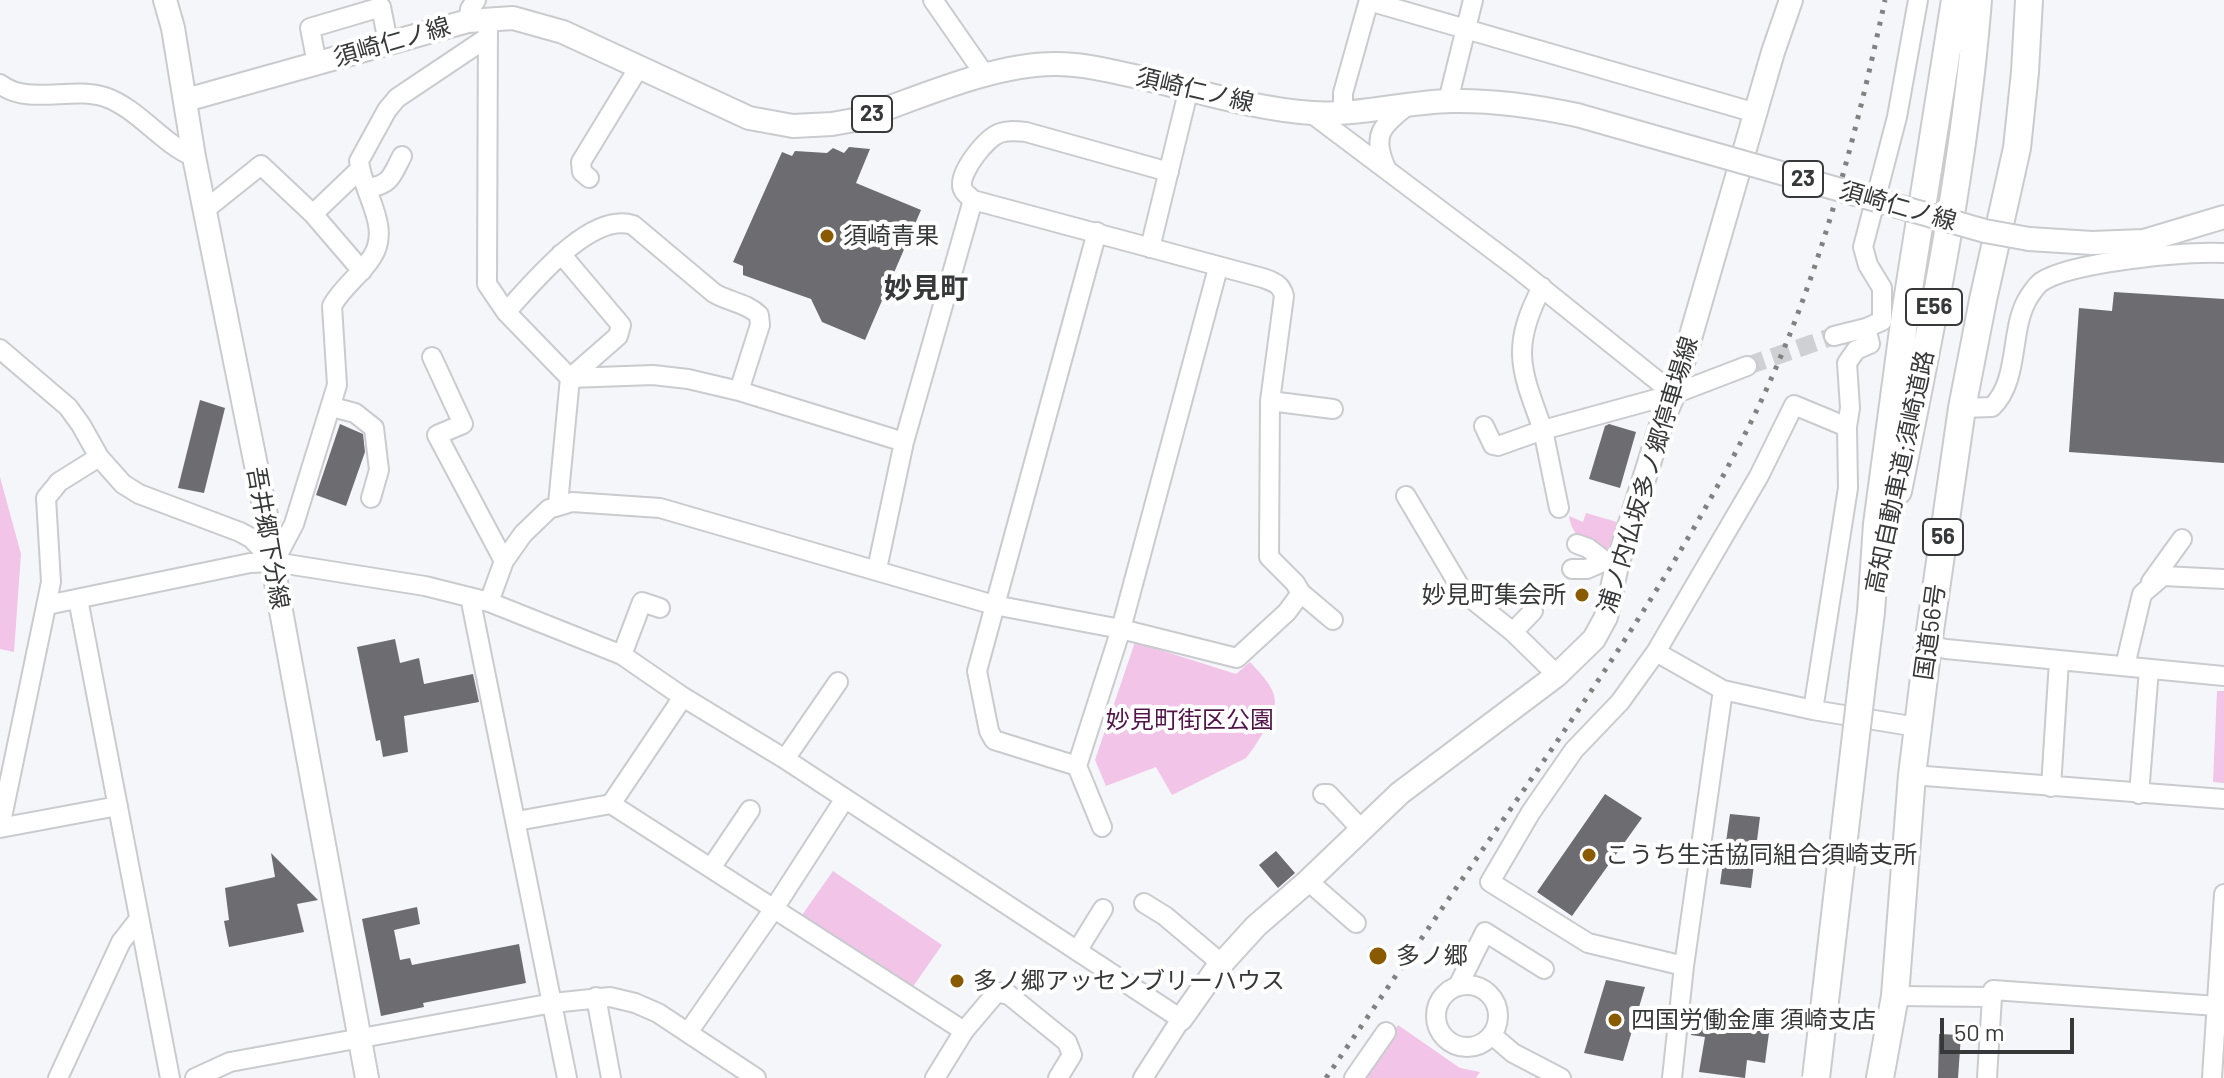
<!DOCTYPE html>
<meta charset="utf-8">
<style>
body{margin:0}
#map{position:relative;width:2224px;height:1078px;overflow:hidden;background:#f4f6f9;font-family:Barlow,sans-serif}
canvas{display:block}
.scale{position:absolute;left:1940px;top:1018px;width:134px;height:36px;box-sizing:border-box;border:4px solid #373839;border-top:0;padding-left:10px;font-size:24px;line-height:28px;white-space:nowrap;color:#373839;-webkit-text-stroke:6px #fff;paint-order:stroke}
</style>
<div id="map">
<canvas width="2224" height="1078"></canvas>
<div class="scale">50 m</div>
</div>
<script>
const context = document.querySelector('canvas').getContext('2d');
context.lineJoin = 'round';
function fillPath(path, color) { context.fillStyle = color; context.fill(path, 'evenodd'); }
function stroke(path, color, width, dash) { context.strokeStyle = color; context.lineWidth = width; context.lineCap = dash ? 'butt' : 'round'; context.setLineDash(dash || []); context.stroke(path); }
function label(font, color, halo, rows, align = 'center') {
  context.font = font + ' Barlow,"Noto Sans JP",sans-serif'; context.lineWidth = 8; context.setLineDash([]); context.textBaseline = 'middle'; context.strokeStyle = halo; context.fillStyle = color; for (const [text, x, y, turn = 0] of rows) {
    context.save(); context.translate(x, y); context.rotate((+turn || 0) * Math.PI / 180); context.textAlign = isNaN(turn) ? turn : align; if (halo) context.strokeText(text, 0, 0); context.fillText(text, 0, 0); context.restore();
  }
}
fillPath(new Path2D(`
 M0,477L21,554L14,652L0,649Z
 M1586,513L1617,522L1606,557C1589,546 1572,538 1569,516L1583,522Z
 M1135,642L1236,674L1250,662C1270,684 1284,696 1268,725C1261,736 1255,747 1246,758L1172,795L1156,767L1106,786L1095,760Z
 M2217,691H2224V783L2213,782Z
 M833,871L942,945L912,988L802,915Z
 M1398,1025L1460,1068L1480,1072L1476,1078H1362Z`), '#f2c4e8');
fillPath(new Path2D(`
 M849,147L870,149L856,183L921,210L865,340L822,322L811,299L743,275V266L733,262L782,152L792,156L795,151L827,153L833,148L844,153Z
 M2114,292L2224,299V463L2069,452L2079,308L2112,311Z
 M200,400L225,408L204,493L178,488Z
 M340,424L363,434L365,452L346,506L316,495Z
 M1609,424L1636,432L1620,488L1589,479L1605,426Z
 M395,639L400,663L419,658L424,684L473,674L479,702L404,716L408,752L383,757L380,740L376,741L357,647Z
 M1605,794L1642,818L1572,916L1537,892Z
 M1730,814L1760,817L1751,888L1720,884Z
 M1276,851L1295,873L1278,888L1259,865Z
 M271,853L318,900L297,904L304,932L229,947L224,921L229,920L225,888L275,877Z
 M417,907L420,924L394,930L400,960L410,958L412,965L519,944L526,983L423,1003L424,1007L381,1016L362,919Z
 M1606,980L1645,987L1623,1061L1584,1053Z
 M1694,1013L1770,1025L1765,1063L1747,1060L1745,1078L1699,1072L1705,1037L1691,1035Z
 M1939,1034L1961,1035L1958,1078H1938Z`), '#6d6c70');
stroke(new Path2D(`
 M1747,366L1834,336`), '#ced0d3', 18, [18, 9]);
const minor = new Path2D(`
 M933,0L985,75
 M1369,1L1756,113
 M488,18L487,284L506,312L570,378L653,375L688,379L739,391L904,442
 M468,21L470,9L476,0
 M317,64L310,28L381,7L388,42
 M0,84C28,106 72,86 105,97C139,109 161,143 194,157
 M1448,101L1473,0
 M1311,113L1517,268L1674,394
 M1343,113V93L1369,0
 M1386,168C1371,135 1382,125 1408,105
 M589,178L582,172L581,162L639,67
 M368,188C391,185 392,175 402,156
 M973,200C969,196 962,192 962,185C961,170 986,138 1000,133C1009,130 1017,131 1026,132L1169,172
 M206,209L261,165L313,214L362,271
 M313,214L360,169
 M1097,232L977,671L989,731L994,740L1077,766L1102,827
 M1150,248L1189,88
 M1542,287C1510,348 1521,370 1543,430L1674,394L1747,366
 M506,312C532,284 590,211 633,225L714,293C729,302 747,303 759,315L760,325L739,391
 M1866,328L1882,321V288L1868,265L1863,247L1897,117L1918,0
 M0,349L68,407L81,425L99,457L123,484L139,494L240,532L251,538L274,562
 M432,357L463,424L437,435L504,561
 M1270,401L1333,409
 M332,407L355,413L374,428L379,470L371,498
 M1962,408L1992,407C2019,381 2010,333 2026,302C2029,296 2036,286 2041,282C2071,262 2186,251 2224,253
 M1484,426L1493,445L1498,446L1543,430L1559,508
 M1406,496L1463,592L1513,632L1557,675
 M558,504L570,378L618,336L621,325L561,254
 M1577,544L1588,548L1605,561
 M274,562L294,524L337,385L332,306C342,287 361,275 372,257C392,227 362,192 359,161L387,110L397,98L488,37
 M1572,569H1587L1605,561L1617,565
 M2151,582L2182,539
 M1301,593L1333,620
 M470,597L567,1078
 M78,599L170,1078
 M489,602L504,561L523,534L549,509L572,502L660,508L994,605L1121,629L1237,658L1287,612L1301,593L1295,583L1269,557L1270,401L1284,296C1281,284 1274,282 1263,278L973,200L904,442L877,569
 M47,605L250,563L274,562L425,586L489,602L622,655L683,697
 M1513,632L1533,611
 M1928,645L1946,649L2224,676
 M1656,652L1723,690L1813,710L1917,727
 M622,655L642,602L660,608
 M2125,666L2142,594L2163,576L2224,579
 M1813,710L1848,488L1847,427L1850,408L1847,363L1856,350L1870,344L1866,328L1834,336
 M785,759L838,682
 M1077,766L1121,629L1218,268
 M1912,775L2224,799
 M2051,787L2059,661
 M1323,794H1328L1362,830
 M2139,794L2149,669
 M611,804L683,697L785,759L1181,1019L1143,1078
 M517,821L611,804L964,1031L935,1078
 M0,827L51,582L46,498L59,482L99,457
 M0,828L118,806
 M711,868L750,810
 M1308,881L1356,923
 M1144,903L1165,916L1222,964
 M1077,951L1103,909
 M1684,966L1588,943L1490,882L1531,812L1574,750L1620,702L1656,652L1759,476L1794,405L1847,427
 M1436 1016a31 31 0 1 1 62 0a31 31 0 1 1-62 0Z
 M1458,986L1485,932L1544,969
 M1895,996L1992,997L1987,1078
 M596,997L611,1078
 M1992,997L1993,990L2217,1006
 M689,1031L773,910L844,800
 M964,1031L997,992L1009,995L1067,1042L1072,1055L1058,1078
 M1492,1035L1513,1053L1561,1078
 M58,1078L121,942L139,919
 M195,1078L230,1062L553,1003L610,997L635,1003L658,1013L756,1078
 M1354,1078L1386,1032
 M1672,1078L1684,966L1723,690
 M2212,1078L2224,894`);
const major = new Path2D(`
 M165,0L173,28L194,157L268,525L277,589L367,1078
 M186,100L468,21L513,18L563,32L749,118L793,126L832,124L854,120C914,100 993,63 1057,64C1082,64 1105,70 1129,75C1189,88 1251,109 1312,113C1359,116 1404,102 1451,101C1494,100 1535,106 1577,115
 M2029,239L2092,243L2144,241L2224,217
 M1181,1019L1215,971L1256,926L1308,881L1400,793L1557,675L1594,639L1606,617L1617,565L1662,422L1674,394L1773,52L1791,0`);
const highway = new Path2D(`
 M1898,491C1931,329 1965,165 1978,0
 M1863,675L1871,612L1877,524L1906,308L1955,0
 M1880,1078L1895,996L1912,775L1928,645L1962,408L1983,300L2017,148L2025,72L2029,0`);
stroke(minor, '#c9cbce', 22);
stroke(major, '#c9cbce', 26);
stroke(highway, '#c9cbce', 30);
stroke(minor, '#fff', 18);
stroke(major, '#fff', 22);
stroke(highway, '#fff', 26);
stroke(new Path2D(`
 M1326,1078C1394,978 1463,878 1532,778C1611,663 1689,547 1751,422C1817,288 1854,145 1885,0`), '#7f8182', 5, [4, 8]);
const majorBridge = new Path2D(`
 M1577,115L1985,231L2029,239`);
const highwayBridge = new Path2D(`
 M1816,1078L1863,675`);
stroke(majorBridge, '#c9cbce', 26, []);
stroke(highwayBridge, '#c9cbce', 30, []);
stroke(majorBridge, '#fff', 22);
stroke(highwayBridge, '#fff', 26);
for (const [x, y, r, color] of [
 [827,236,8,"#8a5a00"],
 [1582,595,8,"#8a5a00"],
 [1589,855,8,"#8a5a00"],
 [1378,956,10,"#8a5a00"],
 [957,981,8,"#8a5a00"],
 [1615,1020,8,"#8a5a00"]
]) { const dot = new Path2D(); dot.arc(x, y, r, 0, 2 * Math.PI); context.fillStyle = color; context.fill(dot); stroke(dot, '#fff', 3); }
for (const [x, y, w] of [
 [872,114,40],
 [1803,179,40],
 [1934,307,56],
 [1943,537,40]
]) { const box = new Path2D(); box.roundRect(x - w / 2, y - 18, w, 36, 6); context.fillStyle = '#fff'; context.fill(box); stroke(box, '#373839', 2); }
label('bold 22px', '#373839', null, [
 ["23",872,114],
 ["23",1803,179],
 ["E56",1934,307],
 ["56",1943,537]
]);
label('24px', '#373839', '#fff', [
 ["須崎仁ノ線",392,42,-16],
 ["須崎仁ノ線",1195,90,13],
 ["須崎仁ノ線",1898,206,16],
 ["高知自動車道;須崎道路",1900,472,-78],
 ["浦ノ内仏坂多ノ郷停車場線",1648,475,-73],
 ["吾井郷下分線",268,538,80],
 ["国道56号",1930,632,-82]
]);
label('24px', '#373839', '#fff', [
 ["須崎青果",843,236],
 ["妙見町集会所",1566,595,"right"],
 ["こうち生活協同組合須崎支所",1605,855],
 ["多ノ郷",1396,956],
 ["多ノ郷アッセンブリーハウス",973,981],
 ["四国労働金庫 須崎支店",1631,1020]
], 'left');
label('24px', '#52154a', '#fff', [
 ["妙見町街区公園",1190,720]
]);
label('bold 28px', '#373839', '#fff', [
 ["妙見町",926,289]
]);
</script>
